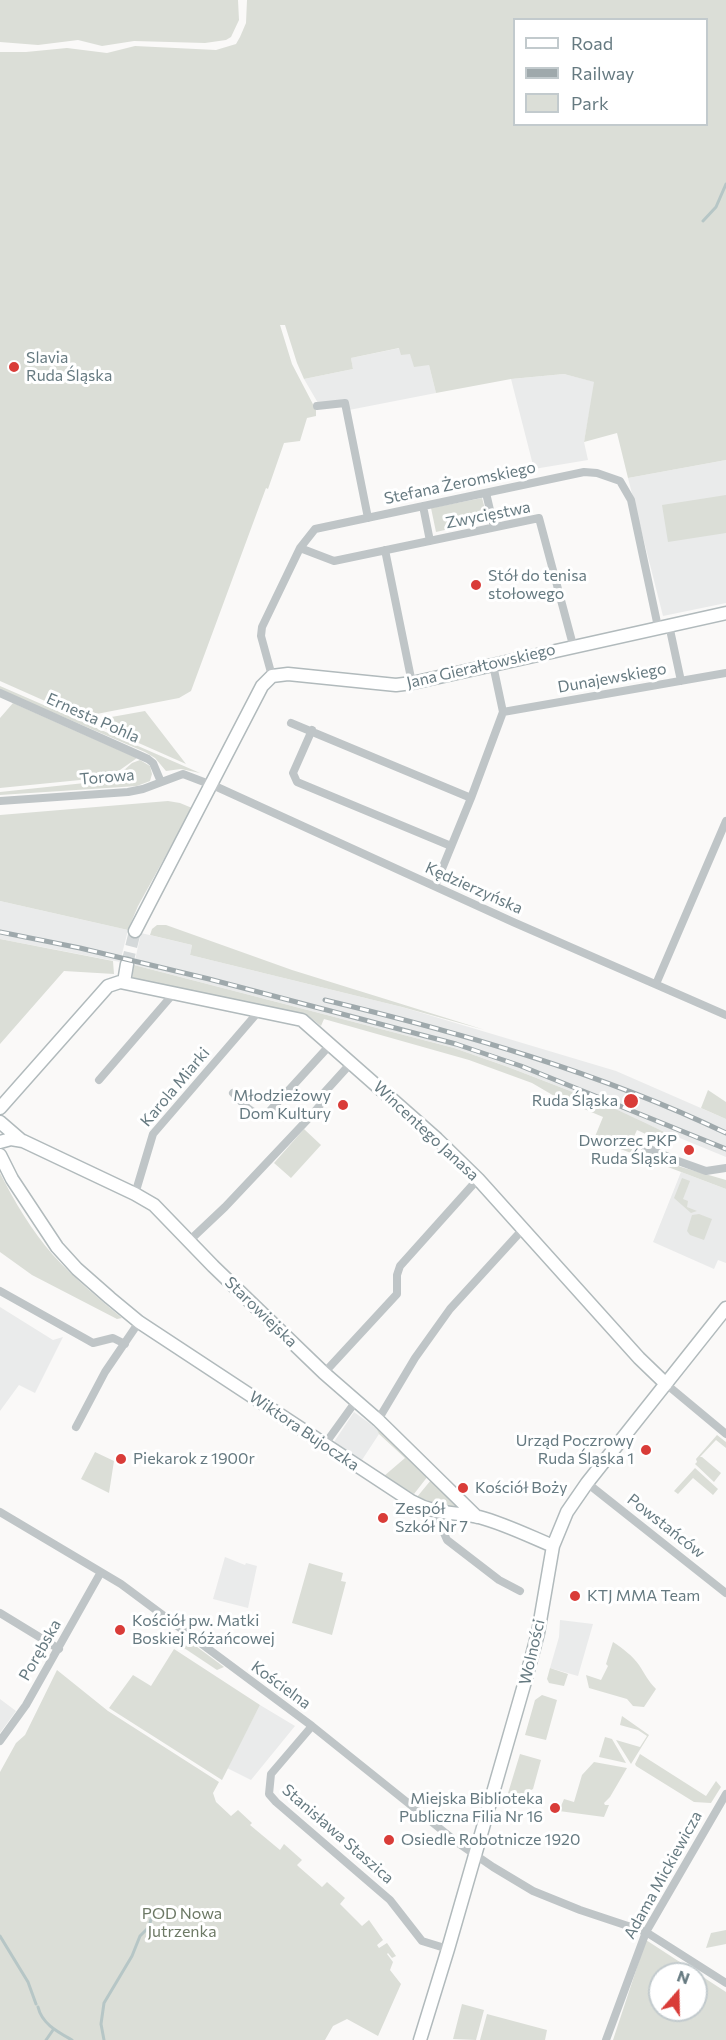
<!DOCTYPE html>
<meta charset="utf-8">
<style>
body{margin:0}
#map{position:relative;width:726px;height:2040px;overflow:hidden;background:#faf9f8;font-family:Commissioner,sans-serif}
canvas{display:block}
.legend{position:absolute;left:513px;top:18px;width:195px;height:108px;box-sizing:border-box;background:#fff;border:2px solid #c2cacd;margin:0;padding:8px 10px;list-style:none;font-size:18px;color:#667a81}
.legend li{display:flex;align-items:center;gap:12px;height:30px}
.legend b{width:30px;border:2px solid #c2cacd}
.north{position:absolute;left:648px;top:1962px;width:60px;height:60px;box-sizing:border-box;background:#fff;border:2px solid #c2cacd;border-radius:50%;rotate:20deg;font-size:16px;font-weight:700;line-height:24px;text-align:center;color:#667a81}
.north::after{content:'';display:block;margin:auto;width:21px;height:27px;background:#d93c38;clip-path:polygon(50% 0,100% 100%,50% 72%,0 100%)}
</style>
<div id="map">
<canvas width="726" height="2040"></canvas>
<ul class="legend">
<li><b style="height:8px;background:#fff"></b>Road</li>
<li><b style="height:8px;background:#9fa9ac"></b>Railway</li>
<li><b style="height:16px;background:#dbded7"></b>Park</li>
</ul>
<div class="north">N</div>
</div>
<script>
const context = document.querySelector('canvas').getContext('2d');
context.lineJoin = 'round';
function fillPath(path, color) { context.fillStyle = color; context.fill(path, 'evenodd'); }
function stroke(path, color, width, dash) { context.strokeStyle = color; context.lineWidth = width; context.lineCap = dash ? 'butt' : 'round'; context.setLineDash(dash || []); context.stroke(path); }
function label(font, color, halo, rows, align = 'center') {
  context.font = font + ' Commissioner,sans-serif'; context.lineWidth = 6; context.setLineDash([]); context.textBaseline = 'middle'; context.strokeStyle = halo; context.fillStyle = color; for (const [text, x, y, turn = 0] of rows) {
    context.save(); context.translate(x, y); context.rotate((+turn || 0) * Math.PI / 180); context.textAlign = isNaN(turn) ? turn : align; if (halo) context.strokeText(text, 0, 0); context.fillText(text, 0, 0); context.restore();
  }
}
fillPath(new Path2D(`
 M400,348L429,365L436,393L349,410L347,401L318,403L304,379L353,369L351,358Z
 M564,374L595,382L584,442L588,460L534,469L511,379Z
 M726,460V603L663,616L628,478Z
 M0,901L128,930L120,962L0,939Z
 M141,933L192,945L190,955L402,1007L616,1071L726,1119V1157L636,1120L609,1106L508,1067L454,1048L134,965Z
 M681,1172L726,1189V1263L718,1260L714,1269L653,1242Z
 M0,1307L53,1340L63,1337L35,1393L19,1385L0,1411Z
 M354,1412L376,1428L379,1434L362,1460L334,1442Z
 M225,1557L245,1565L246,1563L257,1566L248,1608L213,1599Z
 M560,1620L593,1624L578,1676L550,1668L559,1637Z
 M0,1699L16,1711L0,1733Z
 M260,1705L295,1726L251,1780L227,1768Z`), '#eaebeb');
fillPath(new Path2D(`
 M0,0H238L239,20L231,37L226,40L205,43L134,41L102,46L78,40L38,45L0,42Z
 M247,0H726V460L628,478L617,433L584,442L594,382L564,374L511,379L436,393L429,365L414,367L410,354L401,355L399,348L351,358L353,369L304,379L297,363L285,325H280L292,364L316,410V416L307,418L300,441L284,443L268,489L266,488L191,691L179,698L81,717L0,681V52H26L67,48L107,53L135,46L216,50L236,44L240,37L246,23ZM514,20H706V124H514Z
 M726,495V533L668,542L662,505Z
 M482,498L488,520L436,532L431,508Z
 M0,686L200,773L181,769L166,771L155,758L145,752L0,690Z
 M13,703L137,758L110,777L0,788V718Z
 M145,711L186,764L89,721Z
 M140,760L150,766L152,774L150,781L137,786L0,795V792L113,780L132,763Z
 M168,801L180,803L192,808L138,906L128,930L0,901V815Z
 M157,925H166L292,970L485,1030L402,1007L190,955L192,945L150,935L152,929Z
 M0,939L113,961L114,974L64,971L0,1044Z
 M134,965L454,1048L508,1067L609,1106L673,1136L669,1145L637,1130L631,1143L681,1167L726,1180V1189L594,1139L603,1117L556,1097L532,1083L469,1060L324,1019L321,1026L306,1014L132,978Z
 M708,1090L726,1102V1119L701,1108Z
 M304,1129L321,1145L291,1178L274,1163Z
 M0,1173C14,1201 32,1231 53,1255C74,1278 98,1298 122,1318L117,1319L32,1275L0,1252Z
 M682,1178L690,1181L683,1199L688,1201L687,1207L697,1211L691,1213L674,1198Z
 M699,1214L712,1219L704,1240L690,1235L687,1231L692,1215Z
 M376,1428L428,1476L414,1494L384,1476L405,1458L379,1434Z
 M717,1435L726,1442V1448L716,1440L700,1457H702L721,1473L714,1482L695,1464L697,1462L696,1459Z
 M95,1452L114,1461L109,1493L81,1479Z
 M695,1468L718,1489L713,1495L693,1478L678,1494L674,1491Z
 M431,1480L461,1508L452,1509L417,1497Z
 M309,1563L343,1573L341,1581L346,1582L332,1635L292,1623Z
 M180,1635H181L224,1667L217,1670L175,1642Z
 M613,1642C622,1648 633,1656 639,1665C645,1674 648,1681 656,1689L644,1707L633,1706L627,1699L589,1688L586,1675L601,1680L608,1666L606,1664Z
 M174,1649L260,1705L222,1780L109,1708L133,1675L151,1686Z
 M550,1668L568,1674L564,1686L549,1683L547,1679Z
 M57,1670L108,1711L219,1782L213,1793L216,1802L231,1816L238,1810L252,1823L250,1825L280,1850L284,1844L302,1860L297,1865L299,1867L322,1887L327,1882L345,1898L340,1904L362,1926L369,1920L383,1940L377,1945L379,1948L387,1943L396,1956L392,1958L388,1953L387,1954L393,1962L390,1970L401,1984L378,2036L347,2019L333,2026L325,2040H0V1772L16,1743L25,1735Z
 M542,1695L557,1700L546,1740L525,1735L535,1700Z
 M622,1716L649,1735L631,1764L616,1740L640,1747L647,1736L638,1730L620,1725Z
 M605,1737L612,1739L626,1763L599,1757Z
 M520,1754L541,1760L533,1789L505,1803Z
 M640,1754L706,1796L716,1781L721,1787L711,1803L694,1802L636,1766L635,1764Z
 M594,1762L627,1768L610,1797L604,1803L605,1805H609L604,1817L559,1811L564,1799L574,1802L582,1775Z
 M726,1930V1944L706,1948L711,1933Z
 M646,1940L726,1992V2040H613ZM660,1974H696V2010H660Z
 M462,2004L484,2010L476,2040L453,2039Z
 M487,2014L547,2030L545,2040H480Z`), '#dbded7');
stroke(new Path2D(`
 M703,221L716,207L726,184
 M0,1936L28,1982L36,2004
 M38,2007C42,2024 58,2032 72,2040
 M46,2040L53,2030
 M104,2040L101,2024L104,2003L132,1956L140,1936L149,1927L152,1915`), '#b6c6c6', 3);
stroke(new Path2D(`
 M127,964L135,931`), '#d5d9da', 12, [12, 6]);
const secondary = new Path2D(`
 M135,931L262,686L272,676L288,674L396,685L412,683L726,613
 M124,982L127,964
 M0,1108L108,986L120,982L302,1020L437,1139L478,1179L639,1358L666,1384
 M0,1122L22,1141
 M0,1142L11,1139L23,1141L135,1194L154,1205L213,1266L324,1373L378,1420L477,1517
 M0,1155L12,1179L57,1247L77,1269L110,1298L139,1322L411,1501C438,1516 453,1511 479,1517C505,1524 529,1536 553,1546
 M420,2040L448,1949L526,1678L538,1633L553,1546L567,1512L587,1483L726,1308`);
stroke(secondary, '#b1babc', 15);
stroke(new Path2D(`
 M317,406L345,403L368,518
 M486,493L494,527
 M423,506L430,541
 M300,548L334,561L539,518L573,645
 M385,550L412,683
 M669,625L681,681
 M272,676L261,636L262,627L300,548L315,529L584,472L597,473L620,481L631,500L658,627
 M0,693L148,759L153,763L161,782
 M503,712L726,673
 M291,723L471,798
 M312,730L293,773L297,782L451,846
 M0,801L128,792L143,789L183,774L217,787L513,922L726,1015
 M435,886L471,798L503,712L493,665
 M656,984L726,821
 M99,1080L174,993
 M233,1093C242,1102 253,1118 267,1114L330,1045
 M633,1142L678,1161L706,1171L726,1168
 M135,1194L153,1134L259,1011
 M189,1241L225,1207L309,1118L321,1104L323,1094L351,1063
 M0,1291L93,1343L113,1338L125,1344
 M324,1373L397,1294V1275L400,1266L478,1179
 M666,1384L726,1434
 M378,1420L415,1358L450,1309L524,1228
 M76,1427L105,1372L139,1322
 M325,1444L356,1401
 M587,1483L726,1593
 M0,1512L121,1584L312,1726L458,1843L493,1867L533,1891L580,1910L646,1932L726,1983
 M439,1513V1522L447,1540L499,1580L520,1591
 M0,1613L59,1649
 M312,1726L271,1774L269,1794L276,1802L390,1900L422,1941L448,1949
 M0,1741L26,1705L101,1572
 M606,2040L646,1932L726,1794`), '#bfc5c7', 8);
stroke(secondary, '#fff', 12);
const rail = new Path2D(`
 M0,932L80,948L209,979L456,1044L521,1066L726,1149
 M325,1000C462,1033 598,1072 726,1133`);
stroke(rail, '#9fa9ac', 5);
stroke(rail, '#fff', 3, [9]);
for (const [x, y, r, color] of [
 [14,367,6,"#d93c38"],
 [476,585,6,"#d93c38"],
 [631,1101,8,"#d93c38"],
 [343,1105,6,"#d93c38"],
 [689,1150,6,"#d93c38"],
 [646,1450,6,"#d93c38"],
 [121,1459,6,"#d93c38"],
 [463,1488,6,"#d93c38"],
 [383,1518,6,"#d93c38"],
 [575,1596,6,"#d93c38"],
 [120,1630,6,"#d93c38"],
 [555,1808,6,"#d93c38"],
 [389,1840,6,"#d93c38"]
]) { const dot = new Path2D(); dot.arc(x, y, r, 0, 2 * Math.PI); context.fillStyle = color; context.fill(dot); stroke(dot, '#fff', 2); }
label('16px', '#667a81', '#fff', [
 ["Slavia",26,358],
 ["Ruda Śląska",26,376],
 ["Stół do tenisa",488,576],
 ["stołowego",488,594],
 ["Młodzieżowy",331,1096,"right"],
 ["Dom Kultury",331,1114,"right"],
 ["Ruda Śląska",618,1101,"right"],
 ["Dworzec PKP",677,1141,"right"],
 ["Ruda Śląska",677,1159,"right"],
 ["Urząd Poczrowy",634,1441,"right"],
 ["Ruda Śląska 1",634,1459,"right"],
 ["Piekarok z 1900r",133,1459],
 ["Kościół Boży",475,1488],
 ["Zespół",395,1509],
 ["Szkół Nr 7",395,1527],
 ["KTJ MMA Team",587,1596],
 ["Kościół pw. Matki",132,1621],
 ["Boskiej Różańcowej",132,1639],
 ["Miejska Biblioteka",543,1799,"right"],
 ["Publiczna Filia Nr 16",543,1817,"right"],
 ["Osiedle Robotnicze 1920",401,1840]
], 'left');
label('16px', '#667a81', '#fff', [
 ["Stefana Żeromskiego",460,483,-12],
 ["Zwycięstwa",488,515,-11],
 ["Jana Gierałtowskiego",481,666,-13],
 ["Dunajewskiego",612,678,-10],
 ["Ernesta Pohla",93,718,24],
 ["Torowa",107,777,-5],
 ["Kędzierzyńska",474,888,24],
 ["Karola Miarki",175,1087,-50],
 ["Wincentego Janasa",426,1131,43],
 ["Starowiejska",261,1312,44],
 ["Wiktora Bujoczka",304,1431,34],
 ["Powstańców",666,1526,38],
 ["Porębska",40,1650,-60],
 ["Wolności",532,1652,-77],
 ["Kościelna",281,1685,36],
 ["Stanisława Staszica",338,1834,41],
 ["Adama Mickiewicza",663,1875,-61]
]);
label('16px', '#6d7965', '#fff', [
 ["POD Nowa",182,1914],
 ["Jutrzenka",182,1932]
]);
</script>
